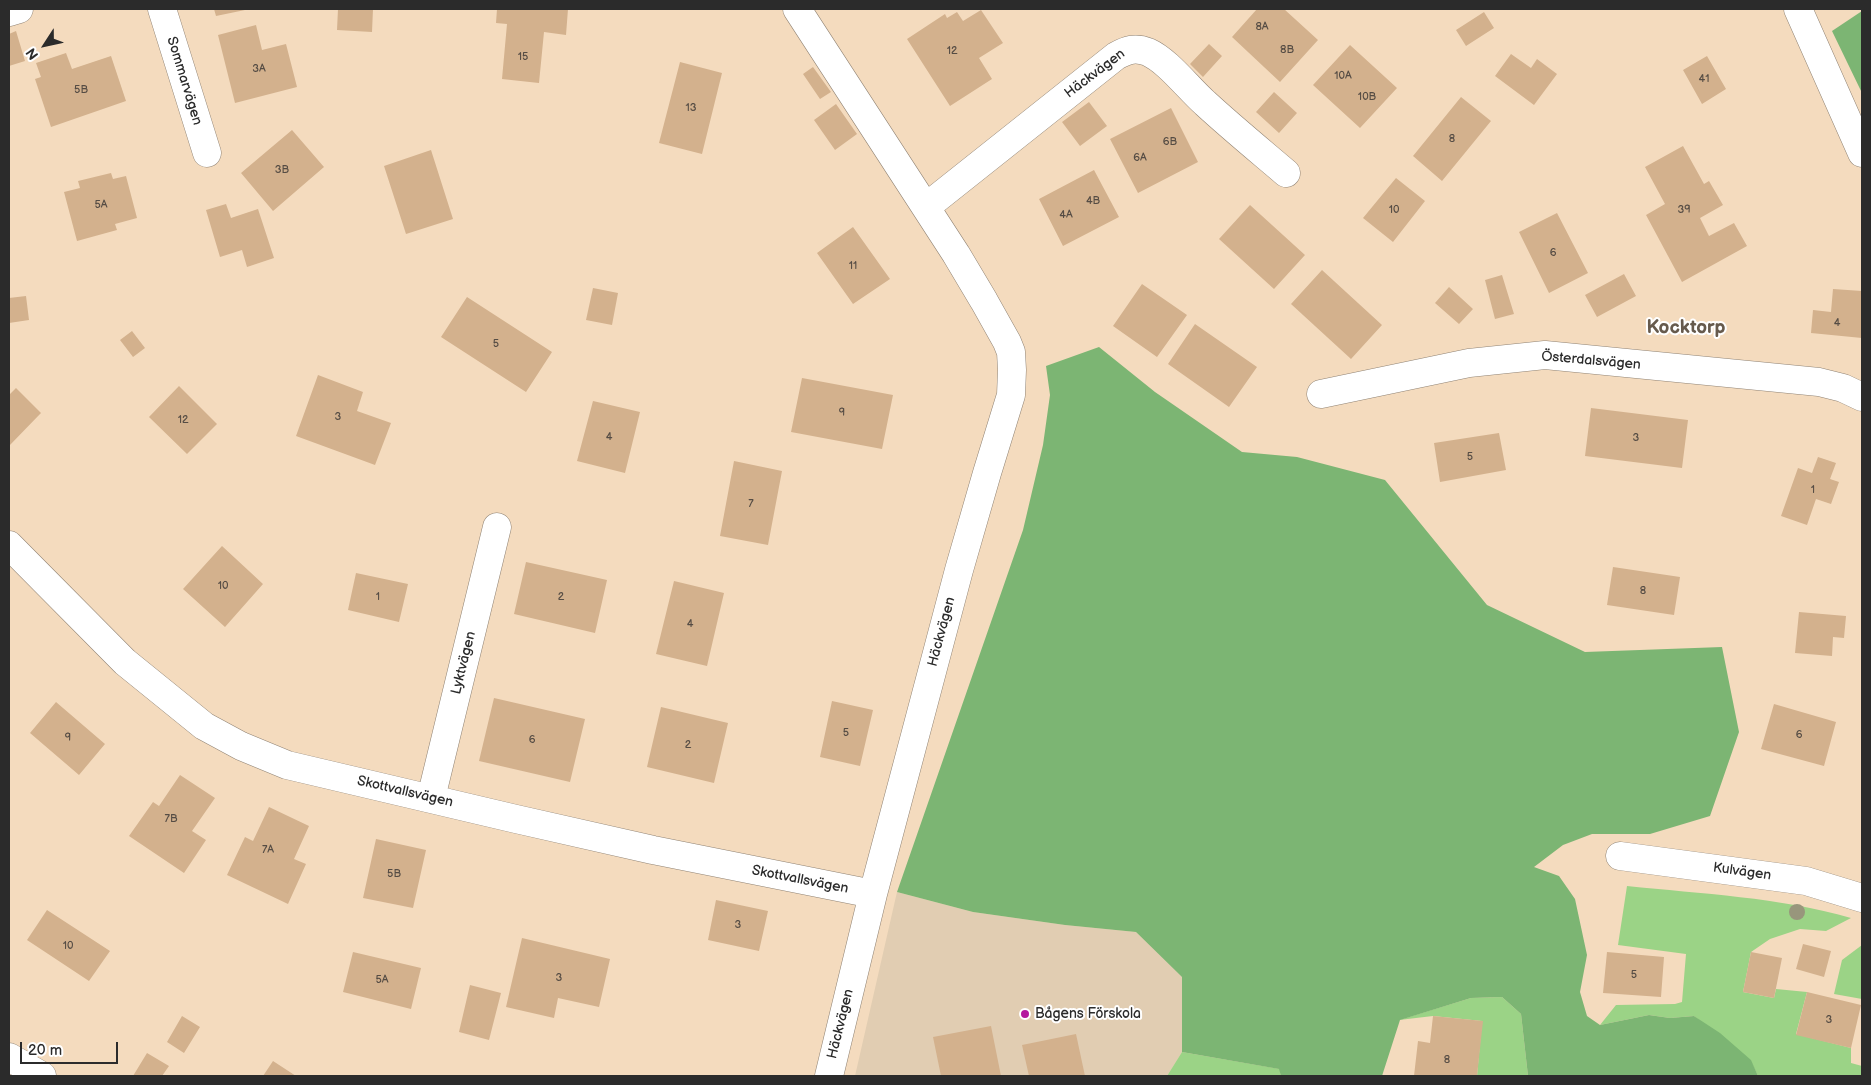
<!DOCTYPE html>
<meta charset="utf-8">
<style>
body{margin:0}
#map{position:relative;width:1871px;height:1085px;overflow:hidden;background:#f4dbbe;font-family:"Balsamiq Sans",sans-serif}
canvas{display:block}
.frame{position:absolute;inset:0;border:10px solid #2b2b2b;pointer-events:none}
.north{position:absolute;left:20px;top:20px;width:50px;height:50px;-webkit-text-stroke:4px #fff;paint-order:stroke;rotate:235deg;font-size:14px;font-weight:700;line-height:20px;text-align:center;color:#2b2b2b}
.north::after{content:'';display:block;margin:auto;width:18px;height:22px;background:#2b2b2b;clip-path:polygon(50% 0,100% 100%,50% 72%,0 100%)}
.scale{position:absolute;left:20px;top:1042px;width:98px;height:22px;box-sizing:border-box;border:2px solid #2b2b2b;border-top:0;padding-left:6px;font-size:15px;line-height:18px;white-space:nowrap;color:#2b2b2b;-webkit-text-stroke:4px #fff;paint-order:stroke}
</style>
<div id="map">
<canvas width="1871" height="1085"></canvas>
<div class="frame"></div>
<div class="north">N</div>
<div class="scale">20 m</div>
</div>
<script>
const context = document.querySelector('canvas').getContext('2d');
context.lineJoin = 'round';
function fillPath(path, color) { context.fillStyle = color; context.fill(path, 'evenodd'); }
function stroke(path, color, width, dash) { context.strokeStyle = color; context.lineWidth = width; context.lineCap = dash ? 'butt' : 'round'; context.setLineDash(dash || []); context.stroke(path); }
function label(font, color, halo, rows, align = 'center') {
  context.font = font + ' "Balsamiq Sans",sans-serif'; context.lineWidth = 4; context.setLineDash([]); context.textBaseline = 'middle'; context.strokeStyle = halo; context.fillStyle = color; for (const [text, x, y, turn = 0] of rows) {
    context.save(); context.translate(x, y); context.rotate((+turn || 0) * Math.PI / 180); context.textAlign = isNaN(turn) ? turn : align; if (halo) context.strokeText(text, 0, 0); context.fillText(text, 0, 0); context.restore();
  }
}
fillPath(new Path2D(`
 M897,892L973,912L1065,925L1136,932L1182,977V1052L1167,1076H855Z`), '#e1cdb2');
fillPath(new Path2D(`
 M1627,886C1702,894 1779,897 1851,918L1826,931L1800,929L1770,939L1751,952L1743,992L1774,998L1776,989L1807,992L1796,1034L1851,1048V1063L1862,1066V1076H1758L1750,1060L1694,1016L1670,1018L1649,1015L1600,1025L1616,1005L1675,1004L1682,1002L1686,954L1618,945Z
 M1862,945V999L1834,994L1842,960Z
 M1502,997L1521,1014L1528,1076H1477L1482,1021L1433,1016L1399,1020L1471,998Z
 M1182,1052L1280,1069L1281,1076H1167Z`), '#9bd386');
fillPath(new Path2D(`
 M1862,11V93L1832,31Z
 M1099,347L1155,392L1242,452L1297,457L1385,480L1487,605L1585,652L1722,647L1739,732L1710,816L1650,834H1592L1563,845L1534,867L1559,876L1575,899L1587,955L1580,992L1587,1016L1600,1025L1649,1015L1670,1018L1694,1016L1720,1033L1751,1060L1758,1076H1528L1521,1014L1502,997L1471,998L1400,1020L1382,1076H1281L1279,1069L1182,1052V977L1136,932L1065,925L973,912L897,892L1023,530L1043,445L1050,395L1046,366Z`), '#7cb573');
fillPath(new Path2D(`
 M214,9H245V10L216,16Z
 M338,9H373L372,32L337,30Z
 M497,9H568L566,35L544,32L539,83L502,79L507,24L496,23Z
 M1257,9H1284L1318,40L1280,82L1232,37Z
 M981,10L1003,43L979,58L992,79L950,106L907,39L945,14L947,18L957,12L963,21Z
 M1484,12L1494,28L1466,46L1456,30Z
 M256,25L262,50L286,44L297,87L235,103L218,35Z
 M16,31L25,61L9,66V34Z
 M1209,44L1222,56L1203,77L1190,64Z
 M1350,45L1397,88L1360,128L1313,85Z
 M66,53L72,69L111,56L126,101L51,127L35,79L41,77L36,63Z
 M1511,54L1531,68L1537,59L1557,74L1534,105L1495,76Z
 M1707,56L1726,89L1702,104L1683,70Z
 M680,62L722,73L702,154L659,143Z
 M813,67L831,92L820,99L803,74Z
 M1274,92L1297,113L1279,133L1256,112Z
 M1461,97L1491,121L1442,181L1413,156Z
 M1089,102L1107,126L1080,146L1062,122Z
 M836,104L857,134L835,150L814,120Z
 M1171,108L1198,162L1138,193L1110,139Z
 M292,130L324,167L273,211L241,173Z
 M1683,146L1704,184L1709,181L1723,205L1700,218L1709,236L1734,223L1747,246L1682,282L1646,215L1665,204L1645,167Z
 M431,150L453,219L406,234L384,166Z
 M1094,170L1119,217L1063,246L1039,199Z
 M111,173L113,179L126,176L137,218L115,224L117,230L77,241L64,192L80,188L78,181Z
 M1396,178L1425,201L1393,242L1363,218Z
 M226,204L231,218L258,209L274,258L247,267L242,250L220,257L206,210Z
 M1250,205L1305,255L1274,289L1219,239Z
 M1557,213L1588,273L1549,293L1519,232Z
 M853,227L890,279L853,304L817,253Z
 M1322,270L1382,325L1351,359L1291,304Z
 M1624,274L1636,296L1597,317L1585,295Z
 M1502,275L1514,314L1495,319L1485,280Z
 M1142,284L1187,315L1157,357L1113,326Z
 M1449,287L1473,309L1459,324L1435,303Z
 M593,288L618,293L612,325L586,320Z
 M1833,289L1862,291V338L1811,333L1813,310L1831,312Z
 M26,296L29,320L9,323V298Z
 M467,297L552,352L526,392L441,337Z
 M1195,324L1257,367L1229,407L1168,364Z
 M132,331L145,348L133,357L120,340Z
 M318,375L363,392L357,411L391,423L375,465L296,436Z
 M802,378L893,395L882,449L791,432Z
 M179,386L217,424L187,454L149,417Z
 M16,388L41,413L9,446V395Z
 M593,401L640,412L625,473L577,461Z
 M1591,408L1688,420L1682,468L1585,456Z
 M1499,433L1506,470L1440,482L1434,443Z
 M1818,457L1836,463L1830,479L1839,482L1831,504L1816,499L1807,525L1781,516L1798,468L1812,473Z
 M734,461L782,471L768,545L720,536Z
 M222,546L263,584L225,627L183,589Z
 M526,562L607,580L595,633L514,614Z
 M1613,567L1680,577L1674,615L1607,605Z
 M356,573L408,584L399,622L348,610Z
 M674,581L724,593L707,666L656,654Z
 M1799,612L1846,616L1844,638L1833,637L1832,656L1795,653Z
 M494,698L585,719L570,782L479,761Z
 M832,701L873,710L860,766L820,757Z
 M56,702L105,744L79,775L30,733Z
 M1774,704L1836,722L1824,766L1761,749Z
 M661,707L728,723L714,783L647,767Z
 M180,775L215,798L192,831L206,840L184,873L129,836L153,802L159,806Z
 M269,807L309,826L294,859L306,864L288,904L227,875L245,837L253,841Z
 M376,839L426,850L413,908L363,898Z
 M716,900L768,911L759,951L708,940Z
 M47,910L110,951L89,981L27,940Z
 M522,938L610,959L599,1007L558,998L554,1018L506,1007Z
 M1803,944L1831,951L1824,977L1796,969Z
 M353,952L421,968L411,1009L343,992Z
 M1607,952L1664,957L1661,997L1603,993Z
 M1751,952L1782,958L1774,998L1743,992Z
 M470,985L501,993L489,1040L459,1032Z
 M1807,992L1861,1005L1851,1048L1796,1035Z
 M182,1016L200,1027L184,1053L167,1042Z
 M1433,1016L1483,1021L1477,1076H1414L1418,1041L1430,1043Z
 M991,1026L1001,1076H941L933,1037Z
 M1076,1034L1085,1076H1029L1022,1045Z
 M147,1053L169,1066L162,1076H133Z
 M273,1061L296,1076H263Z`), '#d3b18d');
const minor = new Path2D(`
 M162,9L207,153
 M797,9L956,254L984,301L1007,342L1011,352L1012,370L1011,395L987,473L959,570L873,894L829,1076
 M1798,9L1862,153
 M9,12L19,9
 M926,207L1116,56C1127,50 1135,47 1148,52C1168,61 1188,88 1205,103C1231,127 1259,150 1286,173
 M1321,394L1469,363L1545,355L1819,382L1843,388L1862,397
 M9,545L125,662L204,726L241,746L287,765L516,819L653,850L873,894
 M431,798L497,527
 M1620,856L1806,881L1862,898
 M9,1057L42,1076`);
stroke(minor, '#908374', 29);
stroke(minor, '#fff', 28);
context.fillStyle = '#98967c';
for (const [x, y] of [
 [1797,912]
]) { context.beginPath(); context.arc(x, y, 8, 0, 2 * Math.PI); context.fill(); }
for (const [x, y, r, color] of [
 [1025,1014,5,"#b5179e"]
]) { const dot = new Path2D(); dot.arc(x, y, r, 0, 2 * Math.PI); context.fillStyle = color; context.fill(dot); stroke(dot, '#fff', 2); }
label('11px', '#554c44', null, [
 ["8A",1262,27],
 ["8B",1287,50],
 ["12",952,51],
 ["15",523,57],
 ["3A",259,69],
 ["10A",1343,76],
 ["41",1704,79],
 ["5B",81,90],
 ["10B",1367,97],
 ["13",691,108],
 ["8",1452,139],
 ["6B",1170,142],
 ["6A",1140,158],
 ["3B",282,170],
 ["4B",1093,201],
 ["5A",101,205],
 ["10",1394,210],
 ["39",1684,210],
 ["4A",1066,215],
 ["6",1553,253],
 ["11",853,266],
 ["4",1837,323],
 ["5",496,344],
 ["9",842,413],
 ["3",338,417],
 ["12",183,420],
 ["4",609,437],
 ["3",1636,438],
 ["5",1470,457],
 ["1",1813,490],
 ["7",751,504],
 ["10",223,586],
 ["8",1643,591],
 ["1",378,597],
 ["2",561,597],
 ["4",690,624],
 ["5",846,733],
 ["6",1799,735],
 ["9",68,738],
 ["6",532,740],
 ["2",688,745],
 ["7B",171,819],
 ["7A",268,850],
 ["5B",394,874],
 ["3",738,925],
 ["10",68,946],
 ["5",1634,975],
 ["3",559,978],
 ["5A",382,980],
 ["3",1829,1020],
 ["8",1447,1060]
]);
label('14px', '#2b2b2b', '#fff', [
 ["Häckvägen",1095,74,-37],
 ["Sommarvägen",184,81,73],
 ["Österdalsvägen",1591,361,5],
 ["Häckvägen",942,632,-75],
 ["Lyktvägen",464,663,-76],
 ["Skottvallsvägen",405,792,13],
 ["Kulvägen",1742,872,8],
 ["Skottvallsvägen",800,880,11],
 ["Häckvägen",841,1024,-76]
]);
label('14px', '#2b2b2b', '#fff', [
 ["Bågens Förskola",1035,1014]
], 'left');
label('bold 19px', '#665a4d', '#fff', [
 ["Kocktorp",1686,328]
]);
</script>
